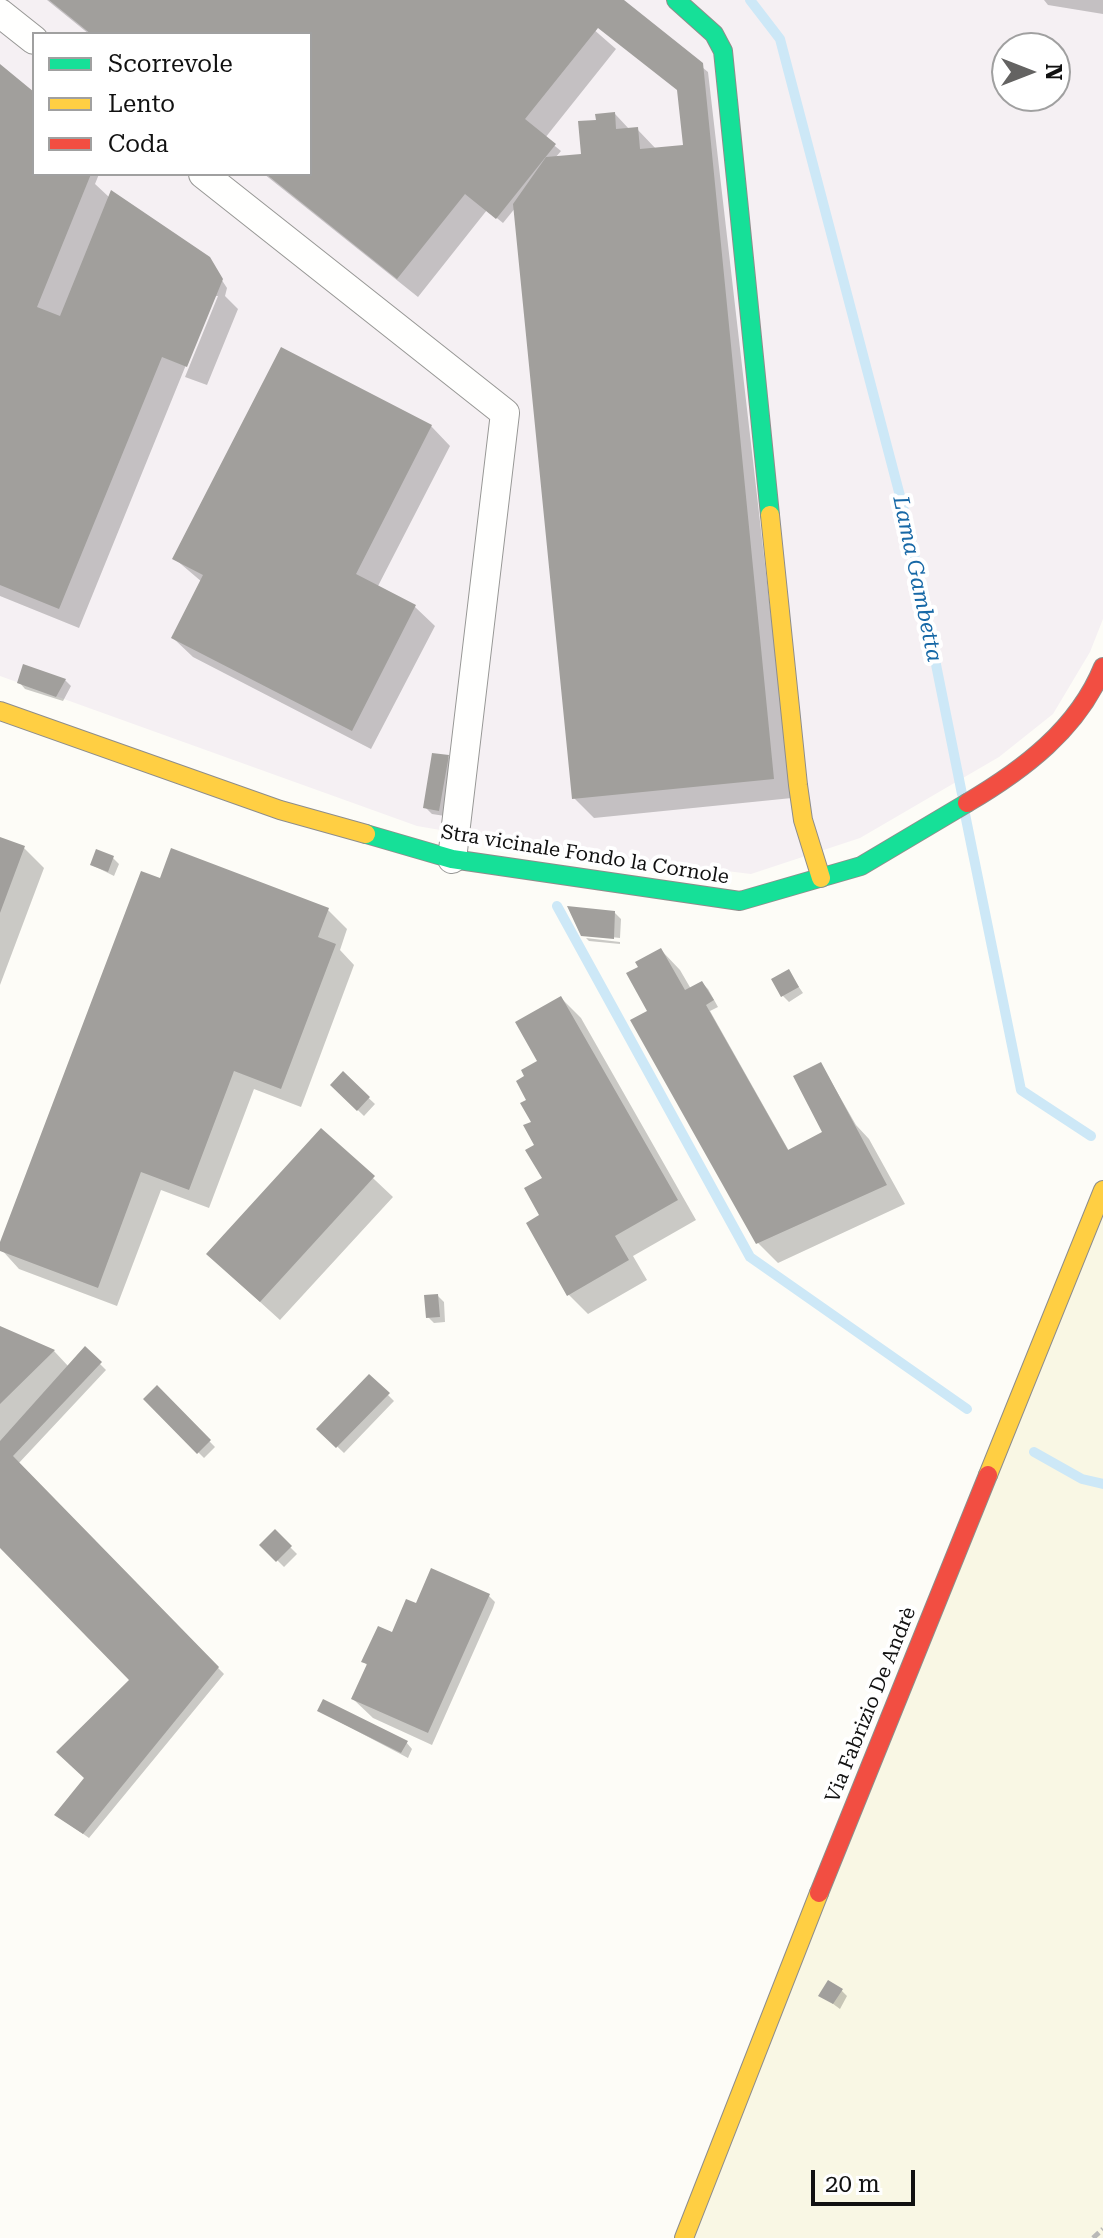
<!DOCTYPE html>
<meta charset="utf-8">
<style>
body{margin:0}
#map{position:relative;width:1103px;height:2238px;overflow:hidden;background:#fdfcf7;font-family:"Roboto Serif",serif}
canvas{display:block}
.legend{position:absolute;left:32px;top:32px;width:280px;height:144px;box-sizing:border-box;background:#fff;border:2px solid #a0a0a0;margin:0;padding:10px 14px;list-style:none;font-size:24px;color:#111}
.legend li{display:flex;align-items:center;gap:16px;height:40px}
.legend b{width:40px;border:2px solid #a0a0a0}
.north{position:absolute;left:991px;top:32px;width:80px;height:80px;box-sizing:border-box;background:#fff;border:2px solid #a0a0a0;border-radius:50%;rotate:90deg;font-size:22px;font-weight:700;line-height:32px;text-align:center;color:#111}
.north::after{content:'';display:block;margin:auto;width:28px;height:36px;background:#646362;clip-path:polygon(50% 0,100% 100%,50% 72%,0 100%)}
.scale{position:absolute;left:811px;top:2170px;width:104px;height:36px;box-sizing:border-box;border:4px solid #111;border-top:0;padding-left:10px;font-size:24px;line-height:28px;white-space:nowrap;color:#111;-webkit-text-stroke:6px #fff;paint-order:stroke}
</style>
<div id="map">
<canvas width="1103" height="2238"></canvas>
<ul class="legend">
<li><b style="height:10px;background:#16e098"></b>Scorrevole</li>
<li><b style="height:10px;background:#ffcf43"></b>Lento</li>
<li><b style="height:10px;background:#f24e42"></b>Coda</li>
</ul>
<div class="north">N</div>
<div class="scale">20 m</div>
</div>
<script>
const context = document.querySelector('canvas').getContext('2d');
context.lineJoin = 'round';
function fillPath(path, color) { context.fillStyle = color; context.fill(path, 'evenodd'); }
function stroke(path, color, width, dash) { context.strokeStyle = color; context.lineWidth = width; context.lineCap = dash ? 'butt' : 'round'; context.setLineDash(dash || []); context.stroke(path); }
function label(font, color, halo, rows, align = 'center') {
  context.font = font + ' "Roboto Serif",serif'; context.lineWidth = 8; context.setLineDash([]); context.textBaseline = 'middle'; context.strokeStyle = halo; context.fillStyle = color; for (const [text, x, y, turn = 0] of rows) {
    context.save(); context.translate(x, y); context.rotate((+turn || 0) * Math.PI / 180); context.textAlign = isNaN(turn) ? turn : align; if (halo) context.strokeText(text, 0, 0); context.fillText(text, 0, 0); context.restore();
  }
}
fillPath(new Path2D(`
 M0,0H1103V619L1090,652L1053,714L999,757L860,838L751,874L557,850L417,826L0,676ZM34,34H310V174H34ZM1007,48H1055V96H1007Z`), '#f5f0f3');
fillPath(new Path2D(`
 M1103,1199V2238H688Z`), '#f9f7e4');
fillPath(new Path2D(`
 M47,0H560L616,49L545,138L561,151L555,158L583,156L598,122L615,114L630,130L637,129L657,150L688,147L679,90L566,0H620L708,72L792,798L594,818L574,798L516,207L503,223L487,210L418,297L264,174H310V34H89Z
 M1044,0H1103V14L1048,5Z
 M0,66L34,94V174H99L95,184L110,198L208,259L227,288L225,296L238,309L207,385L185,377L218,296H214L79,628L0,596Z
 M431,426L450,446L378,586L415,607L435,626L371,749L193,657L173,638L202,582L175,559Z
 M65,680L71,686L63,701L25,689L19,682Z
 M448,757L454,763L445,816L432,814L425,807Z
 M0,839L24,848L44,868L0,985Z
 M113,858L119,864L114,876L92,865Z
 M328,910L347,929L340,950L354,965L301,1107L254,1089L209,1208L161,1190L117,1306L19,1269L0,1248Z
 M614,912L621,919L620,938L583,934Z
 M586,938L620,942V944L589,941Z
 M661,950L680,970L691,989L702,983L708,989L718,1007L710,1011L789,1151L825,1132L821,1064L856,1125L869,1139L905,1204L778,1263L758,1243L633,1021L650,1012Z
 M788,971L803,993L789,1002L783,996Z
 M561,998L581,1018L696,1220L633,1256L647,1280L588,1314L568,1294L542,1216L545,1179L529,1101Z
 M343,1074L375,1104L364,1116L332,1085Z
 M322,1130L393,1197L280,1320L228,1273Z
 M438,1296L444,1302L445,1322L434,1323L428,1317Z
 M0,1328L54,1351L69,1367L85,1349L106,1370L18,1464L224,1674L89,1838L56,1815L87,1778L132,1680L0,1545Z
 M369,1376L394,1401L344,1453L319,1429Z
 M157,1388L215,1447L204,1458L145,1399Z
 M275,1532L297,1554L284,1567L262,1545Z
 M489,1596L495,1602L493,1608L432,1745L373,1718L353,1699L368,1666L364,1662L417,1606Z
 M319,1711L406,1742L412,1749L408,1758Z
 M841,1990L847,1996L840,2009L821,1995Z`), '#0003');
stroke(new Path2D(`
 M750,0L780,39L909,530L962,794
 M965,814L1021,1090L1091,1136
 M557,906L750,1257L967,1409
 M1034,1452L1082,1479L1103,1484`), '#cde8f7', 10);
fillPath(new Path2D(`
 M49,0H624L703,63L774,779L572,799L513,204L546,157L581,154L578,121L596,120L595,114L615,112L616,129L638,127L640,149L683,145L677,90L598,28L525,119L556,144L496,219L465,194L397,279L266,174H310V34H91Z
 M0,64L34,92V174H91L37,307L60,316L111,190L210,257L223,279L187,367L162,357L59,609L0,585Z
 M281,347L432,425L356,574L416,605L352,731L171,638L203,575L172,559Z
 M23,664L66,679L56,697L17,683Z
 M432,753L449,755L439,811L423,808Z
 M0,837L25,846L0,913Z
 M171,848L329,908L318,937L336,944L281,1089L234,1071L189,1190L141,1172L98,1288L0,1251V1242L141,871L160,878Z
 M96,849L114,856L108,872L90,865Z
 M567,906L615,911L614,939L581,936Z
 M661,948L685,990L702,981L714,1000L706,1005L788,1150L822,1132L793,1076L821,1062L887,1185L756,1244L630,1020L647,1011L626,973L638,967L635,962Z
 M789,969L799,987L781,997L771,979Z
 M561,996L678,1200L615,1236L629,1260L567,1296L526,1223L539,1215L524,1188L542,1178L525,1150L534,1145L523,1125L531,1122L520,1103L526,1100L516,1081L524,1076L521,1070L537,1061L515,1022Z
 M343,1071L370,1097L357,1111L330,1085Z
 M321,1128L375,1176L260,1302L206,1254Z
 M438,1294L440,1317L426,1318L424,1295Z
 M0,1326L55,1350L0,1404Z
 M85,1346L102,1362L13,1456L219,1667L83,1834L54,1815L84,1778L56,1752L129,1680L0,1548V1441Z
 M369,1374L390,1393L336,1448L316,1429Z
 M157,1385L211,1440L197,1454L143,1399Z
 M275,1529L292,1546L276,1562L259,1545Z
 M431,1568L490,1594L428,1733L351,1699L367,1664L361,1662L378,1626L392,1632L406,1599L416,1603Z
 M323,1699L408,1741L401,1753L317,1711Z
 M828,1980L843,1989L833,2004L818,1996Z`), '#a19f9c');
const street = new Path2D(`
 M0,13L34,40
 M203,174L505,413L452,859`);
const fast = new Path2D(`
 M676,0L714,34L723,51L770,515
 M366,834L452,859L740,901L861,866L967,803`);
const slow = new Path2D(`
 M770,515L798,785L803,820L821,878
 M0,711L280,810L366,834
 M988,1475L1103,1190
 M684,2238L819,1893`);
const jam = new Path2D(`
 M967,803C1023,770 1078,729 1103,667
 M819,1893L988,1475`);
stroke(street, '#979795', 30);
stroke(fast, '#8e8d8b', 20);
stroke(slow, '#8e8d8b', 20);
stroke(jam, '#8e8d8b', 20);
stroke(new Path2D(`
 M1093,2238L1103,2229`), '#b9b9b8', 5, [8, 4]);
stroke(street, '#fffffe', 28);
stroke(fast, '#16e098', 18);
stroke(slow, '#ffcf43', 18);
stroke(jam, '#f24e42', 18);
label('20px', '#111', '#fff', [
 ["Stra vicinale Fondo la Cornole",585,855,9],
 ["Via Fabrizio De Andrè",871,1705,-68]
]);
label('italic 22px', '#1768a6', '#fff', [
 ["Lama Gambetta",917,579,78]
]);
</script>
